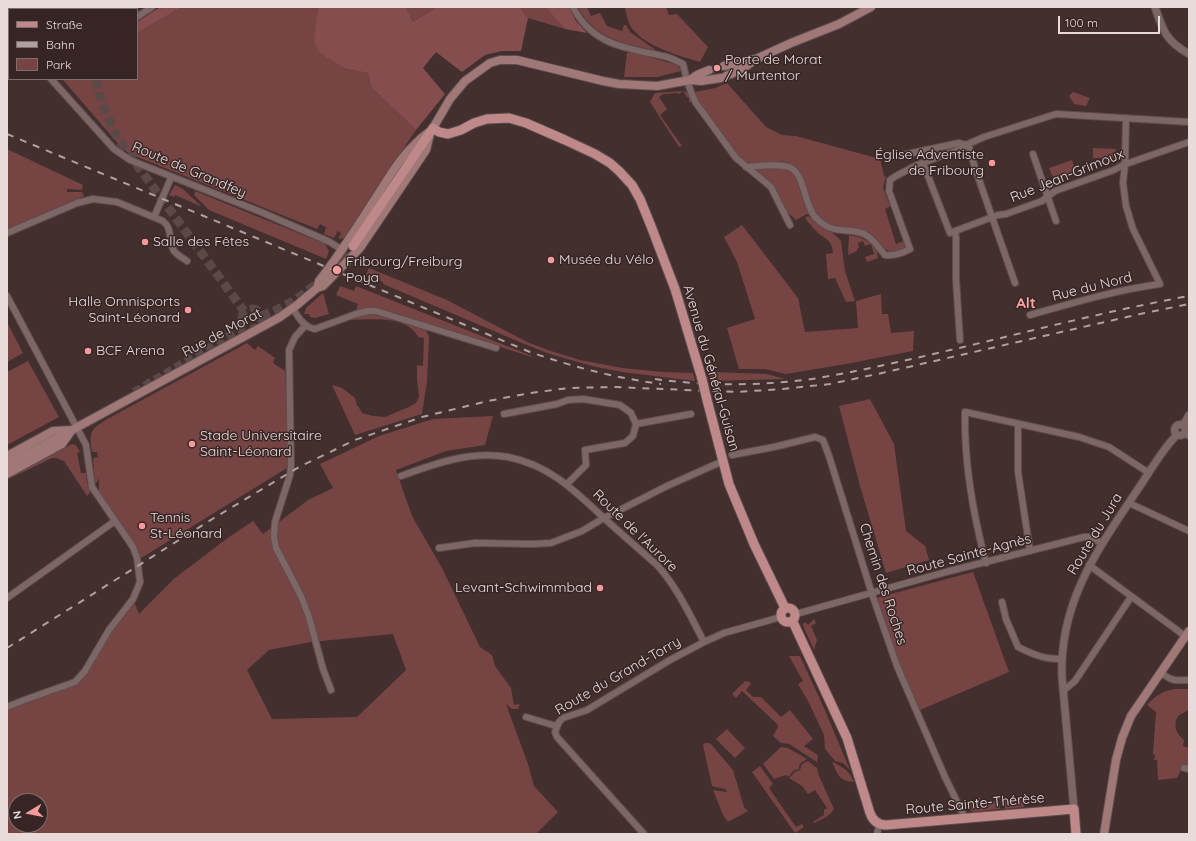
<!DOCTYPE html>
<meta charset="utf-8">
<style>
body{margin:0}
#map{position:relative;width:1196px;height:841px;overflow:hidden;background:#422f2e;font-family:Quicksand,sans-serif}
canvas{display:block}
.frame{position:absolute;inset:0;border:8px solid #e8dbda;pointer-events:none}
.legend{position:absolute;left:8px;top:8px;width:130px;height:72px;box-sizing:border-box;background:#372525;border:1px solid #7e6e6d;margin:0;padding:5px 7px;list-style:none;font-size:12px;color:#e8dbda}
.legend li{display:flex;align-items:center;gap:8px;height:20px}
.legend b{width:20px;border:1px solid #7e6e6d}
.north{position:absolute;left:8px;top:793px;width:40px;height:40px;box-sizing:border-box;background:#372525;border:1px solid #7e6e6d;border-radius:50%;rotate:260deg;font-size:11px;font-weight:700;line-height:16px;text-align:center;color:#e8dbda}
.north::after{content:'';display:block;margin:auto;width:14px;height:18px;background:#f59b9b;clip-path:polygon(50% 0,100% 100%,50% 72%,0 100%)}
.scale{position:absolute;left:1058px;top:16px;width:102px;height:18px;box-sizing:border-box;border:2px solid #e8dbda;border-top:0;padding-left:5px;font-size:12px;line-height:14px;white-space:nowrap;color:#e8dbda;-webkit-text-stroke:3px #372525;paint-order:stroke}
</style>
<div id="map">
<canvas width="1196" height="841"></canvas>
<div class="frame"></div>
<ul class="legend">
<li><b style="height:5px;background:#c08989"></b>Straße</li>
<li><b style="height:5px;background:#b0a1a0"></b>Bahn</li>
<li><b style="height:11px;background:#744"></b>Park</li>
</ul>
<div class="north">N</div>
<div class="scale">100 m</div>
</div>
<script>
const context = document.querySelector('canvas').getContext('2d');
context.lineJoin = 'round';
function fillPath(path, color) { context.fillStyle = color; context.fill(path, 'evenodd'); }
function stroke(path, color, width, dash) { context.strokeStyle = color; context.lineWidth = width; context.lineCap = dash ? 'butt' : 'round'; context.setLineDash(dash || []); context.stroke(path); }
function label(font, color, halo, rows, align = 'center') {
  context.font = font + ' Quicksand,sans-serif'; context.lineWidth = 3; context.setLineDash([]); context.textBaseline = 'middle'; context.strokeStyle = halo; context.fillStyle = color; for (const [text, x, y, turn = 0] of rows) {
    context.save(); context.translate(x, y); context.rotate((+turn || 0) * Math.PI / 180); context.textAlign = isNaN(turn) ? turn : align; if (halo) context.strokeText(text, 0, 0); context.fillText(text, 0, 0); context.restore();
  }
}
fillPath(new Path2D(`
 M182,7H318L317,14L346,69L368,73L371,87L416,130L344,238L338,239L341,233L338,231L334,238L324,234L326,227L320,224L317,229L130,154L122,148L63,80V79H137V33Z
 M406,7H436L413,22Z
 M520,7H545L565,29L528,18Z
 M578,7H587L591,16L600,13L607,26L622,31L624,25H626L630,32L657,51C625,43 595,40 578,7Z
 M625,7H666L669,15L677,14L708,47L700,62C679,56 641,45 630,25C627,19 626,13 625,7Z
 M627,53H634L678,65L681,71L657,77H624Z
 M727,83L766,127L782,135L796,136L880,159L884,175L886,177L883,188L890,206L885,209L896,244L904,241L905,245L904,249C887,259 882,243 871,235C868,233 862,233 859,233C841,229 830,228 817,215C803,202 809,175 791,164C778,157 758,170 740,159L700,103L695,92L715,88Z
 M683,91L687,92L692,102H689V98L687,97L683,91L679,94L677,93L663,94L659,97L667,109L660,115L682,146L679,147L650,102L655,93Z
 M1073,92L1090,98L1086,106L1074,104L1069,96Z
 M1093,148L1116,149L1115,158H1093Z
 M7,149L83,185L82,190L67,189V192H82L84,196L7,230Z
 M1072,160L1076,172L1054,180L1049,168Z
 M778,167C802,171 804,196 811,216L807,214L796,220L785,210L755,171L757,168Z
 M175,185L183,189L202,207L175,195L174,197L169,195Z
 M195,191L325,244L329,251L326,259L209,210L194,195Z
 M808,216L812,219H814C822,227 834,232 841,241L845,271L855,301L846,302L835,278L828,279L826,254L833,253C832,239 824,239 816,231C812,227 808,222 805,218Z
 M742,225L798,298L805,332L858,328L856,301L881,294L882,314H888L891,333L914,331L913,351L846,364L786,374L765,369H739L727,328L755,319L737,262L724,237Z
 M849,235C862,237 878,243 878,258L867,262L865,257L874,254L871,244L865,246L863,241L858,243L859,248L857,249V251L848,255Z
 M369,268L447,300L529,343L551,351L580,360L622,368L663,372L693,373L695,381L622,372L592,366L550,354L522,343L383,284V282L366,275Z
 M340,286L354,291L356,286L532,356V357L381,309L371,308L356,310L358,304L336,295Z
 M323,293L329,314L315,318L310,317L309,314H304L306,308Z
 M363,314C384,313 404,321 424,328L427,332L429,337L427,381L422,414L355,435L332,385L342,388L355,398L357,406H358L362,413L373,416L385,417L411,406L416,403L419,397L417,379V365L423,366L424,338L418,337C406,314 369,320 348,320Z
 M7,322L23,353L7,362Z
 M247,343L255,350L258,346L275,358L273,363L285,371L289,437L287,468L141,558L135,547L99,496V478L97,482L95,483L93,458L98,457L97,452H92C89,430 90,430 109,418Z
 M28,361L59,417L7,445V372Z
 M712,372L767,374L785,379L710,381L709,374Z
 M870,399L894,444L906,531L925,546L929,560L886,573L860,486L839,406Z
 M493,416L485,445L446,451L396,470L412,516L442,568L480,647L492,655L495,666L511,688L514,705L520,704L518,709H512L506,704L528,764L534,786L558,812L536,834H7V707L75,682L133,599L139,614L175,578L229,537L253,521L263,534L308,500L333,488L320,464L379,436L433,419ZM393,634L406,670L357,717L272,719L247,670L269,650L311,642ZM16,801H40V825H16Z
 M72,444L76,445L80,452L77,453L81,473H86L87,483L91,491L87,496L64,461L56,458H52L13,477L12,476Z
 M973,572L1009,672L920,710L899,662L876,598Z
 M814,619L816,623L811,626L817,640L814,650L804,628L803,624L805,622L808,625Z
 M789,656H800L824,708L850,770L843,763L835,761L825,749L824,735L808,701L798,684L803,681Z
 M745,681L750,682L751,684L746,690L753,697H761L781,717L790,710L813,739L804,746L816,754L818,756L817,762L789,744L781,743L773,736L778,727L777,724L742,691L736,698L732,694Z
 M1174,689H1189V710L1178,716C1173,725 1176,734 1184,740L1183,746L1189,748V766L1184,764L1177,778L1158,780L1157,760H1154L1155,755L1153,754L1156,712L1147,705C1155,696 1163,691 1174,689Z
 M727,729L745,748L735,758L716,739Z
 M705,743H710L733,770L744,807L748,811L728,822L723,815L713,790L727,792L725,789L712,786L703,745Z
 M781,747L788,748L807,759C802,763 799,762 799,769L793,771L791,774L788,777L786,775L774,779L763,764Z
 M808,761L817,768L819,776L834,809C830,816 821,820 814,823L813,822L824,815V810L827,808L815,790L808,794L802,786L789,778L795,772L800,770L802,764Z
 M832,762C843,767 850,771 854,782C839,781 838,775 832,762Z
 M760,766L773,784L769,788L796,827L802,824L804,827L795,833L752,772Z
 M998,795L1000,809L973,812L968,807L969,802L980,797L981,803L998,801Z
 M1003,795H1004L1005,800L1023,799L1024,807L1005,809Z`), '#744');
fillPath(new Path2D(`
 M160,7H182L137,33V22Z
 M318,7H406L413,22L436,7H520L528,18L521,51H502L485,55L462,72L436,52L423,68L445,94L416,130L371,87L368,73L346,69L320,53L314,42Z
 M545,7H569L576,21L587,33L565,29Z`), '#864d4e');
stroke(new Path2D(`
 M709,70L724,66
 M134,392L245,326`), '#5b4948', 8, [8, 4]);
stroke(new Path2D(`
 M99,9L100,7
 M96,79C100,100 108,119 118,139L244,311
 M332,269L353,246
 M242 319a10 10 0 1 1 20 0a10 10 0 1 1-20 0Z
 M261,316C282,309 298,299 315,285`), '#5b4948', 9, [9, 4.5]);
const minor = new Path2D(`
 M573,7C592,45 626,48 663,56C670,57 677,61 683,64C686,78 689,90 696,103L736,158L771,187L790,225
 M137,17L152,7
 M7,18H9
 M7,48H9
 M51,79L114,149L130,160L261,212L330,242L342,250
 M968,144L976,171L1015,283
 M1033,154L1056,221
 M898,156L959,143L966,145
 M923,163L950,233L955,231L956,238V279L960,340
 M746,167C758,166 779,163 789,167C805,173 804,205 815,217C835,238 848,225 866,235C873,239 880,249 885,255C895,256 902,253 910,249L889,191L890,180L896,176L917,165L960,149L966,145L984,137L1056,114L1189,122
 M154,217L171,178
 M955,231L998,215L1006,214L1042,201L1055,191L1114,170L1123,165L1189,142
 M7,233L77,203L93,199L117,202L163,221C173,229 168,241 174,251C177,255 183,258 187,261
 M7,296L86,445L92,487L133,547L137,558L140,582L133,599L109,630L85,671L75,682L27,699L7,707
 M293,308C298,318 304,327 315,329L356,314L368,311H376L496,348
 M1030,315C1072,303 1116,290 1160,284L1133,229L1126,206L1123,183L1125,164L1126,118
 M305,326L295,337L289,350L291,466L290,475L275,522L274,536L276,548L301,596L309,617L323,669L331,690
 M504,414L557,404L568,400L583,399L620,405L631,413L636,424
 M1018,424V472L1030,551
 M1184,433L1189,436
 M732,455L774,447L815,437L823,440L829,456L872,594L897,666L945,777L965,818
 M401,476C434,464 472,450 508,457C550,465 576,492 606,520C623,535 641,551 658,566C678,589 690,615 704,642
 M567,484L586,465L585,450L625,443L633,436L636,424L691,414
 M1129,503L1189,531
 M439,548L475,543L532,544L551,543L582,531L604,518L667,486L723,461
 M986,563C973,514 964,463 965,412L1079,437L1109,447L1149,473
 M1089,565L1185,636
 M7,598L115,521
 M1002,602L1006,619L1018,647C1032,654 1046,660 1061,659
 M796,614L946,572L1084,537H1089L1102,543
 M1160,672C1171,681 1176,681 1189,680
 M1063,691L1075,681L1131,597
 M526,717L556,726
 M1184,768L1189,769
 M644,834L557,737L555,732L559,722L563,718L587,710L670,660L704,642L724,633L781,617
 M877,834L879,825`);
const tertiary = new Path2D(`
 M1155,7C1163,31 1166,41 1189,54
 M1174.5 430a5.5 5.5 0 1 1 11 0a5.5 5.5 0 1 1-11 0Z
 M1183,426L1189,415
 M1074,809L1062,677C1059,602 1098,549 1138,489C1149,473 1163,448 1177,435`);
const secondary = new Path2D(`
 M724,66L756,59L791,43L839,24L871,7
 M726,76C737,72 745,68 753,61
 M690,80L697,75L709,70
 M433,128L450,99L465,81L490,63L500,60H517L603,81L619,84L657,86L690,80L701,81L721,78
 M317,288L319,281C339,256 356,229 373,202C390,176 403,151 429,132
 M7,456L53,431L72,430
 M7,465L61,436
 M7,474L62,444L72,430L280,317L297,305L317,288L323,286L360,248L426,150L430,134
 M1104,834L1116,760L1122,738L1131,716L1189,631`);
const primary = new Path2D(`
 M353,246L433,128L439,132L448,134L461,130L474,123L487,119L509,118L526,123L565,140L595,154L610,163L619,171L632,185L640,199L651,226L675,289L702,379
 M706,396L729,484L754,544L785,608
 M781 615a7 7 0 1 1 14 0a7 7 0 1 1-14 0Z
 M793,622L847,738L870,813C873,821 878,825 886,825L1074,809L1076,834`);
stroke(minor, '#5e4d4d', 8);
stroke(tertiary, '#5e4d4d', 9);
stroke(secondary, '#5e4d4d', 10);
stroke(primary, '#5e4d4d', 11);
stroke(minor, '#7d6766', 6);
stroke(tertiary, '#7d6766', 7);
stroke(secondary, '#9f7877', 8);
stroke(primary, '#c08989', 9);
stroke(new Path2D(`
 M7,134L530,352C573,367 616,378 661,384
 M655,379C707,386 760,386 812,379C855,372 899,362 942,352C1024,333 1106,311 1189,296
 M7,648L214,518L299,467L355,440L422,417L488,401L530,393L569,388L613,387L737,392L783,389L830,384L882,373L1140,314L1189,304`), '#b0a1a0', 2, [7, 7]);
const primaryBridge = new Path2D(`
 M702,379L706,396`);
stroke(primaryBridge, '#5e4d4d', 11, []);
stroke(primaryBridge, '#c08989', 9);
for (const [x, y, r, color] of [
 [717,68,4,"#f59b9b"],
 [992,163,4,"#f59b9b"],
 [145,242,4,"#f59b9b"],
 [551,260,4,"#f59b9b"],
 [337,270,5,"#f59b9b"],
 [188,310,4,"#f59b9b"],
 [88,351,4,"#f59b9b"],
 [192,444,4,"#f59b9b"],
 [142,526,4,"#f59b9b"],
 [600,588,4,"#f59b9b"]
]) { const dot = new Path2D(); dot.arc(x, y, r, 0, 2 * Math.PI); context.fillStyle = color; context.fill(dot); stroke(dot, '#372525', 1.5); }
label('14px', '#e8dbda', '#372525', [
 ["Porte de Morat",725,60],
 ["/ Murtentor",725,76],
 ["Église Adventiste",984,155,"right"],
 ["de Fribourg",984,171,"right"],
 ["Salle des Fêtes",153,242],
 ["Musée du Vélo",559,260],
 ["Fribourg/Freiburg",346,262],
 ["Poya",346,278],
 ["Halle Omnisports",180,302,"right"],
 ["Saint-Léonard",180,318,"right"],
 ["BCF Arena",96,351],
 ["Stade Universitaire",200,436],
 ["Saint-Léonard",200,452],
 ["Tennis",150,518],
 ["St-Léonard",150,534],
 ["Levant-Schwimmbad",592,588,"right"]
], 'left');
label('14px', '#e8dbda', '#372525', [
 ["Route de Grandfey",189,170,23],
 ["Rue Jean-Grimoux",1067,176,-22],
 ["Rue du Nord",1092,287,-14],
 ["Rue de Morat",222,333,-28],
 ["Avenue du Général-Guisan",711,368,74],
 ["Route de l'Aurore",635,531,44],
 ["Route du Jura",1095,534,-59],
 ["Route Sainte-Agnès",969,555,-15],
 ["Chemin des Roches",883,584,72],
 ["Route du Grand-Torry",618,676,-30],
 ["Route Sainte-Thérèse",975,804,-5]
]);
label('bold 15px', '#f9a5a5', '#372525', [
 ["Alt",1026,303]
]);
</script>
